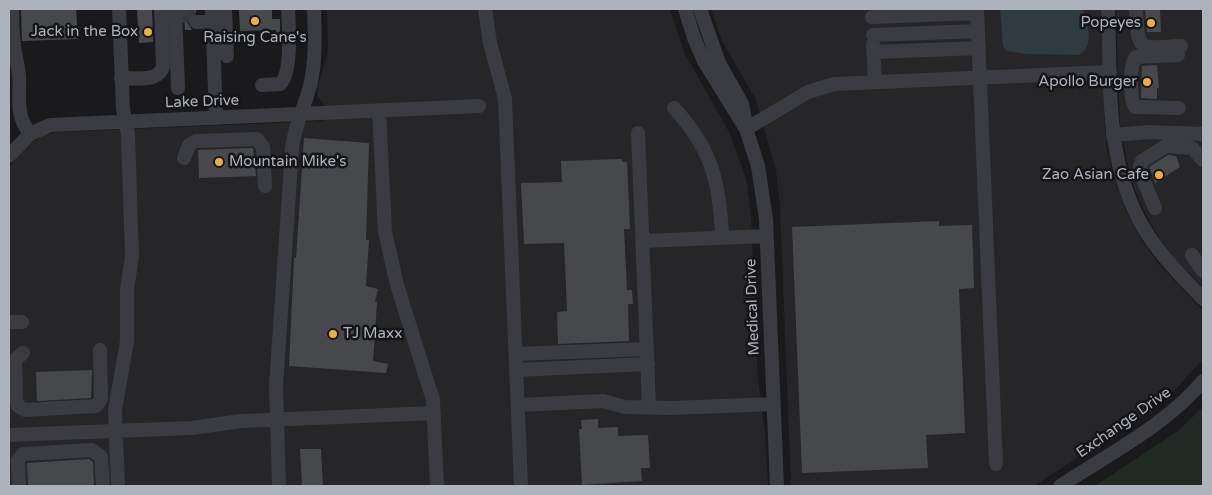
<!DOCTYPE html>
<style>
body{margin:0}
#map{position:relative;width:1212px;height:495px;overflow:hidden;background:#1a1a1c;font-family:"Varela Round",sans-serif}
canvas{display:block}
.frame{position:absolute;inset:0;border:10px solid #adb2bc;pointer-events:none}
</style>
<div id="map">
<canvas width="1212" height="495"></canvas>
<div class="frame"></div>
</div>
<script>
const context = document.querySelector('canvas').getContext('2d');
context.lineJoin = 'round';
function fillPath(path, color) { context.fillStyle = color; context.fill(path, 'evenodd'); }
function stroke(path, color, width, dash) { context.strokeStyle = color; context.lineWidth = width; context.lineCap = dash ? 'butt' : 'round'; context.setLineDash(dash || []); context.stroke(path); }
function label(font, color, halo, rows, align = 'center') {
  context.font = font + ' "Varela Round",sans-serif'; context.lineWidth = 5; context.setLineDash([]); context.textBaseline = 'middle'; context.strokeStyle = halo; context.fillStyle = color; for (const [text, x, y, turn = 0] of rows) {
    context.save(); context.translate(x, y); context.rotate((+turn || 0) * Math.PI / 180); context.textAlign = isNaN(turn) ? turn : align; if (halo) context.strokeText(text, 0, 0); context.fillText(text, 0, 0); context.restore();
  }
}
fillPath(new Path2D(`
 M327,9H670L684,52L729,132L746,178L751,214L758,380L765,430L768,486H9V167L29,144L43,135L57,132L324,121V104L318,97L317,89L328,51Z
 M711,9H1101L1104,112L1107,148L1113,175L1126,211L1142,241L1158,263L1203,311V359L1175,390L1151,410L1034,486H791L780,206L776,170L756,100L722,41Z
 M1116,9H1203V288L1175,259L1157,235L1141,205L1130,177L1120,124Z`), '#262629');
fillPath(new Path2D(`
 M1203,407V486H1095L1178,431Z`), '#222b23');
fillPath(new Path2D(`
 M1000,9H1083C1087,23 1096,48 1078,55L1026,54L1007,51L1003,46Z`), '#303a41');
fillPath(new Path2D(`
 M21,9H76L78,39L22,41Z
 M152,9L153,42L139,43L137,10Z
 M189,9H196V13L191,15L187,22L192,30H185L184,17Z
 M239,9H272V19H280V38H276V30L240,31Z
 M1145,9H1160L1161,32H1147Z
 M1157,65L1159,88H1157V99L1141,98L1142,66Z
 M304,138L369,143L366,240H369L366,286L378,289L375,302H377L373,361L388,364L386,373L289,366L294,258H296Z
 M253,148L256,176L199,178L198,150Z
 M1168,155L1176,156L1180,167L1155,183L1149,167Z
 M622,159V162H627L630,229H624L627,290H632L633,304H628L629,341L558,344L557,312L567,311L564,243L524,244L521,183L562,182L561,161Z
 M939,221V226L972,225L974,288L959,289L965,433L926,435L928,468L802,473L792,227Z
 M92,370L91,398L37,401L36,372Z
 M598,419V428L618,427V436L648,435L650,468H641L642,481L582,485L579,429H582L581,420Z
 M300,449H321L323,486H302Z
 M89,459L93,462L94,486H28L27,463Z`), '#47484c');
stroke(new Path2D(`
 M181,16L196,15`), '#37383c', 14, [14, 7]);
stroke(new Path2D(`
 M12,9C12,27 13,45 17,63C24,89 11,109 30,134
 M212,9L216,118
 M225,9L227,56
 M485,9L490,43L505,99L521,486
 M685,9L694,38L704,61L746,129L758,166L766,219L777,486
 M700,9L719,63L742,104L746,125
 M977,9L996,464
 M1108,9C1111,85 1104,165 1146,232C1162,257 1183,278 1203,299
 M1136,9C1138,54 1139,48 1181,46
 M872,17L977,13
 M196,22H213
 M873,35L978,31
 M873,44L875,82
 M874,52L979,48
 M1178,55L1136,57C1129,64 1130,99 1135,107L1179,108
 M121,78C135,78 159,83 163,66L161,9
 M262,85L280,84C292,74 289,25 288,9
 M178,88L175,9H180
 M674,108C712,149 720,183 722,238
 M379,111L385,232L397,285L433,400L437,486
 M746,129L808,92L834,84L1110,72
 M638,133L649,407
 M1113,135L1149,132L1203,134
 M9,156L30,134L50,125L479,106
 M184,158L189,145L196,141L257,139L263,147L265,186
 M1155,208L1144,182L1140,167L1142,161L1166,146L1192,148L1203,160
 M643,241L766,236
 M1192,255L1203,271
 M9,322H22
 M23,353L15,360L16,400L18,406L25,410L96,406L101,399L100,350
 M516,354L647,349
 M516,370L648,364
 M518,405L603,401L625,407L671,408L774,404
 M9,435L192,428L241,421L434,413
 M19,486L18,460L23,454L92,450L101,457L103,486
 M118,486L115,410L127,341V290L132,256L128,134L123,109L119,9
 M279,486L276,386L292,149C294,127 304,108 310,86C316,61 315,35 314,9
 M1060,486C1109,454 1165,426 1203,381`), '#3b3c41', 14);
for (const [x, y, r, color] of [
 [255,21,5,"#efae40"],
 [1151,23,5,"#efae40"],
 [148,32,5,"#efae40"],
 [1147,82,5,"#efae40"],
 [219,162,5,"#efae40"],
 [1159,175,5,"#efae40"],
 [333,334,5,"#efae40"]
]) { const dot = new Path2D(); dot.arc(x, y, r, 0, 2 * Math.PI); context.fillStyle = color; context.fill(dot); stroke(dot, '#151518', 2); }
label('15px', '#adb2bc', '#151518', [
 ["Popeyes",1141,23],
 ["Jack in the Box",138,32],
 ["Raising Cane's",255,38,"center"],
 ["Apollo Burger",1137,82],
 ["Mountain Mike's",229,162,"left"],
 ["Zao Asian Cafe",1149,175],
 ["TJ Maxx",343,334,"left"]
], 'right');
label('15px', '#adb2bc', '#151518', [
 ["Lake Drive",202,102,-2],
 ["Medical Drive",753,307,-92],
 ["Exchange Drive",1124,423,-35]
]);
</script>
